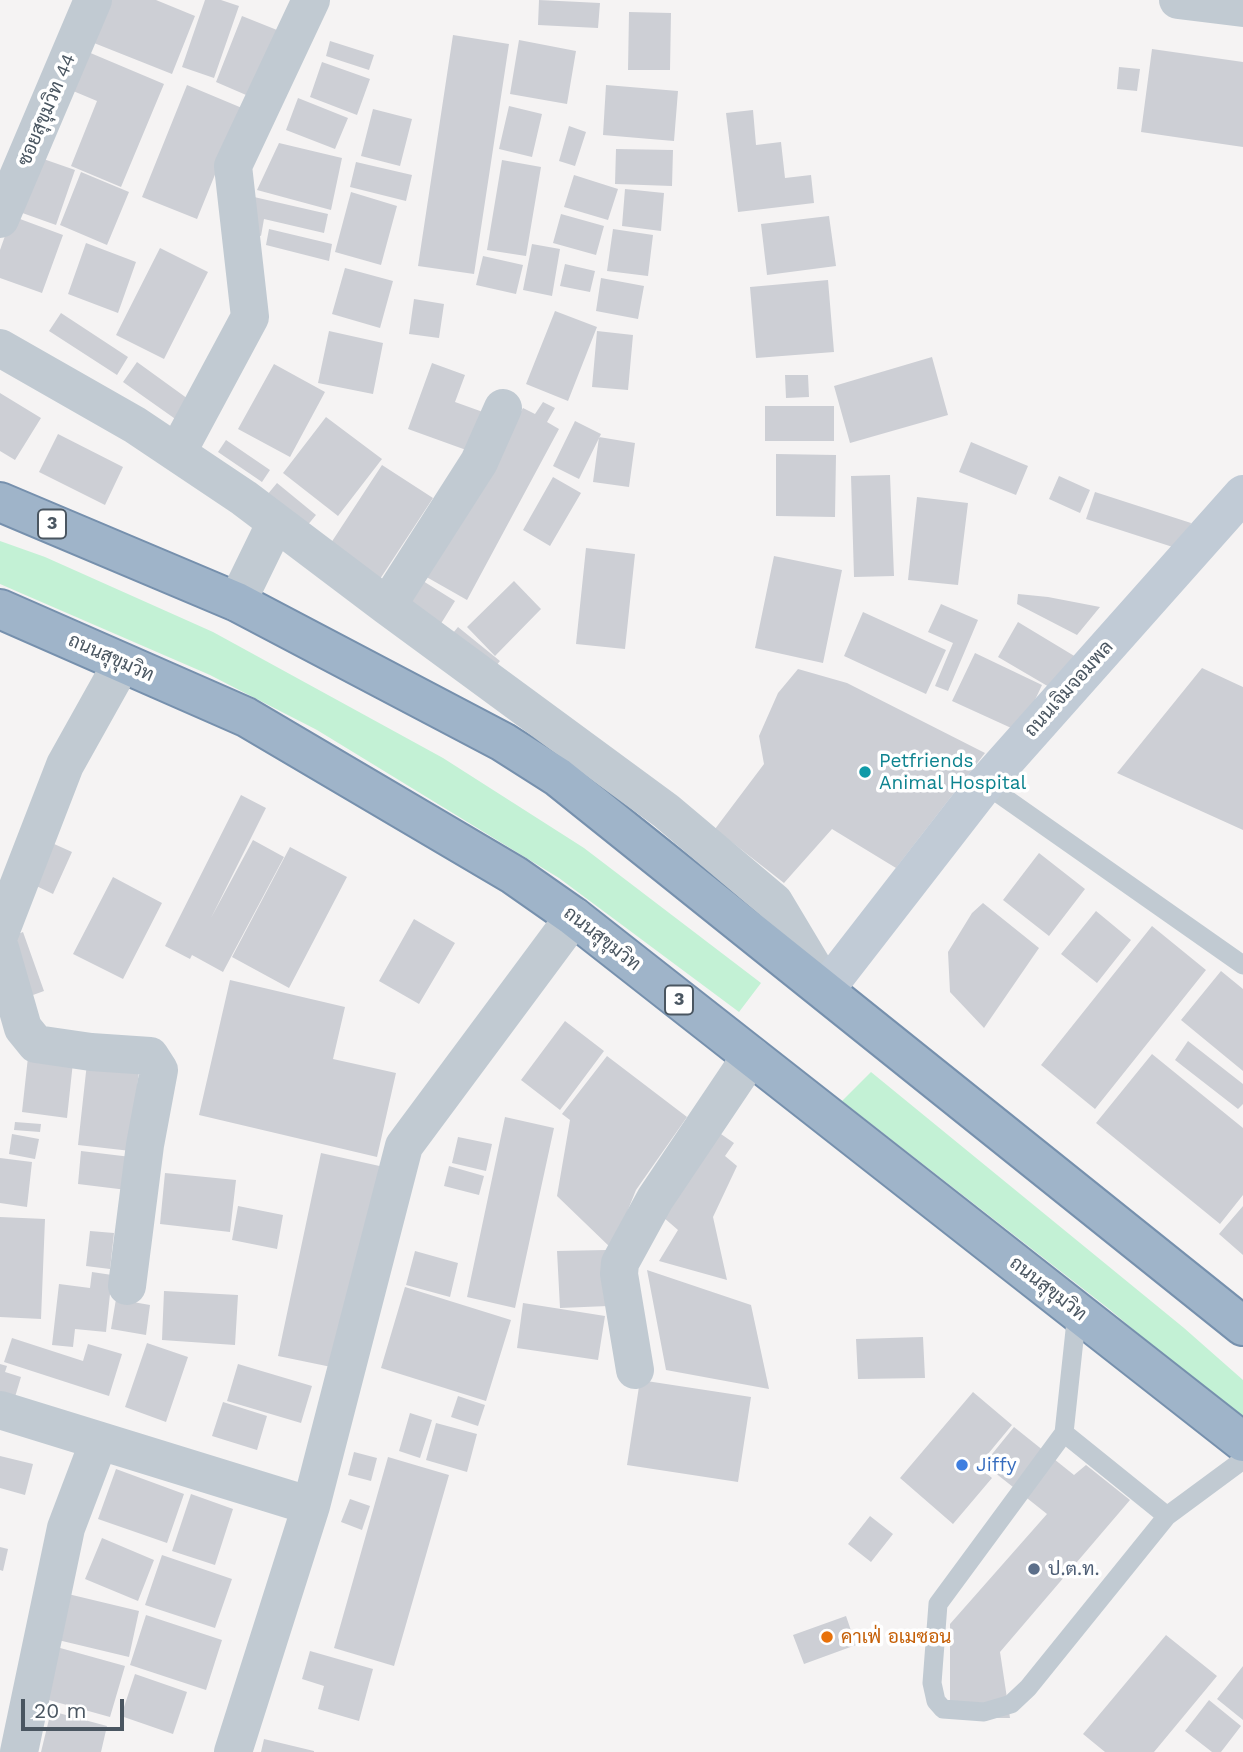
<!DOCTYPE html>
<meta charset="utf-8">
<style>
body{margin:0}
#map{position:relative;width:1243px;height:1752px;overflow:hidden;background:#f5f3f3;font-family:"Work Sans",sans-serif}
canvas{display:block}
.scale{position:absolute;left:21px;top:1699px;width:103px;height:32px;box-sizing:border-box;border:4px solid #4a5661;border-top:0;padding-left:9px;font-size:21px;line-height:24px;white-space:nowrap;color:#4a5661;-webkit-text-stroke:5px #fff;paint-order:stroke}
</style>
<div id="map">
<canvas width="1243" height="1752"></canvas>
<div class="scale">20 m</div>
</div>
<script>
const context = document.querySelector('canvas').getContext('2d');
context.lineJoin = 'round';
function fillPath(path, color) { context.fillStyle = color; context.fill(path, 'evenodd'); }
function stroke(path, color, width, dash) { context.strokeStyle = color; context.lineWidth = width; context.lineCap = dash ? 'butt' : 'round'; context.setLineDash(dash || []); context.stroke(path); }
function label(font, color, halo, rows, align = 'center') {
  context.font = font + ' "Work Sans",Sarabun,sans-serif'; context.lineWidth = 7; context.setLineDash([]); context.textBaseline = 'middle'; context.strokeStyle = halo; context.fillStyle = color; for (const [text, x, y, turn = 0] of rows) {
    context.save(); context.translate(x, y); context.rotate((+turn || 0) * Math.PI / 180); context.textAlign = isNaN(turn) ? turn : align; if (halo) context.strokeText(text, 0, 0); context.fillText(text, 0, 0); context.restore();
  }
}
fillPath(new Path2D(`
 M0,541L45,557L213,632L443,758L584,848L761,983L739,1012L559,878L317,730L210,675L0,584Z
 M871,1072L1184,1328L1243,1380V1422L1109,1309L842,1101Z`), '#c3f1d5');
fillPath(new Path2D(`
 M111,0H156L195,16L172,74L94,43Z
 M205,0H221L239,6L214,78L182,67Z
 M539,0L600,3L598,28L538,25Z
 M629,12L671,13L670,70H628Z
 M242,16L287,34L260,101L216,82Z
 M453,35L509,44L474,274L418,266Z
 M519,40L576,51L567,104L510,94Z
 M330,41L374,55L369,70L326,56Z
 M81,49L164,84L121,187L71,166L97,101L66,88Z
 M1152,49L1243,62V147L1141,132Z
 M322,62L370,79L357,115L310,97Z
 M1119,67L1140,69L1137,91L1117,89Z
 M187,85L242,108L197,219L142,197Z
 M606,85L678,91L674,141L603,135Z
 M298,98L348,118L335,149L286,130Z
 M509,106L542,114L532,157L499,149Z
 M373,109L412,119L400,166L361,156Z
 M753,110L756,145L781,142L785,178L811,175L814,203L738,212L726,113Z
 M569,126L586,132L575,166L559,161Z
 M279,143L342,158L331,210L257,190Z
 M616,149L673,150L672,186L615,184Z
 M32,155L75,170L56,225L14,210Z
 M502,160L541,167L526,256L487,250Z
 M356,162L412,175L406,201L350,187Z
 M81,172L129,192L107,245L60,225Z
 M574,175L618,189L608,220L564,207Z
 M625,189L664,193L661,231L622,226Z
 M351,192L397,206L381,265L335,252Z
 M254,197L328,214L324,233L264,219L261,236L246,232Z
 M561,214L604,226L596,255L553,243Z
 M12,216L63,235L42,293L0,278V250Z
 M829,216L836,266L767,275L761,224Z
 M269,229L332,244L329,261L266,245Z
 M613,229L653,235L648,276L607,271Z
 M86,243L136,262L118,313L68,294Z
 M532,244L560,249L552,296L523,290Z
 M160,248L208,272L164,359L116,335Z
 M483,256L523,265L516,294L476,285Z
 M565,264L595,271L590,292L560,286Z
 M345,268L393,281L380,328L332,314Z
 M601,278L644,286L638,319L596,311Z
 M828,280L834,352L756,358L750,287Z
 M414,299L444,304L439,338L409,334Z
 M555,311L597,327L568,401L526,384Z
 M61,313L128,357L117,375L49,331Z
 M329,331L383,343L373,394L318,383Z
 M597,331L633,335L628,390L592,387Z
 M932,357L948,415L850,443L834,386Z
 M137,362L195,404L181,423L123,382Z
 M432,363L465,375L455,402L494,416L480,455L408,429Z
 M274,364L325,392L290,457L238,429Z
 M785,375H808L809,397L786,398Z
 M0,393L41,418L15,460L0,451Z
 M543,402L555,408L547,422L559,429L467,600L423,575L523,408L535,414Z
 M765,406H834V441H765Z
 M326,417L382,459L338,516L283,473Z
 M575,421L601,434L579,479L553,466Z
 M58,434L123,467L105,505L39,472Z
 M599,437L635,443L629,487L593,482Z
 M226,440L270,470L262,482L218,452Z
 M971,442L1028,466L1016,495L959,472Z
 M776,454L836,455L835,517L776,516Z
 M382,465L433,498L380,579L329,546Z
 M890,475L894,576L854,577L851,476Z
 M1059,476L1090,490L1080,513L1049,499Z
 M553,477L581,493L550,546L523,530Z
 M277,483L316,515L306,527L267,495Z
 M1095,492L1191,523L1182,550L1086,519Z
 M917,497L968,503L958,585L908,580Z
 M586,548L635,554L625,649L576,644Z
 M774,556L842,570L823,663L755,648Z
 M415,576L455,601L437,630L397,605Z
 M514,581L541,609L495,656L467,627Z
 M1018,594L1048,597L1100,607L1077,635L1017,604Z
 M941,604L978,620L948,691L935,686L953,643L928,632Z
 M863,612L946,650L926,694L844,656Z
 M1018,622L1076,657L1056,691L998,657Z
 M458,627L500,661L490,673L448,639Z
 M975,653L1042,685L1020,732L952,701Z
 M1202,668L1243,687V830L1117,773Z
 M798,669L847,683L985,753L896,868L832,829L784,883L715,829L764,764L759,736L778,693Z
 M241,795L266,808L211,918L253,840L284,857L223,972L192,955L190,959L165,946Z
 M43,839L72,852L53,894L24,880Z
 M290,847L347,877L289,988L232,957Z
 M1039,853L1085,889L1049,936L1003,900Z
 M113,877L162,903L123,979L73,954Z
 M983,903L1039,948L984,1028L950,992L948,952L972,913Z
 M1096,911L1131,940L1097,983L1061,954Z
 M414,919L455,943L419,1004L379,981Z
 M1152,926L1206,970L1095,1109L1041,1065Z
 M23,932L44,991L22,999L0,941Z
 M1221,971L1243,989V1071L1181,1020Z
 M230,980L345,1007L333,1059L396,1073L377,1157L199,1115Z
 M565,1021L604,1051L560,1110L521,1080Z
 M1188,1041L1243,1084V1104L1238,1109L1175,1060Z
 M1152,1054L1243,1128V1195L1220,1224L1096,1123Z
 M607,1056L687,1117L636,1190L612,1249L557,1196L570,1120L562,1114Z
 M28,1057L73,1062L67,1118L22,1112Z
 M87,1063L139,1069L131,1151L78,1145Z
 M505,1117L554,1128L515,1308L467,1297Z
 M15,1122L41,1124L40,1132L14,1130Z
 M718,1132L734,1143L725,1156L737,1166L713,1217L727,1280L659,1261L678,1230L663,1217Z
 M12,1134L39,1139L35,1159L9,1154Z
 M458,1137L492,1144L486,1171L452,1163Z
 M81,1151L131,1157L127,1190L78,1184Z
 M321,1153L384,1167L341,1369L278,1356Z
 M0,1158L32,1162L27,1207L0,1203Z
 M449,1166L484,1176L479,1195L444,1186Z
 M165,1173L236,1180L230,1232L160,1224Z
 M238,1206L283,1215L277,1249L232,1240Z
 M1243,1206V1255L1219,1234Z
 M0,1217L45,1219L41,1319L0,1317Z
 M90,1231L114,1233L110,1269L86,1266Z
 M606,1250L608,1306L560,1308L557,1251Z
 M415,1251L458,1263L450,1297L406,1285Z
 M647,1270L751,1305L769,1389L666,1370Z
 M92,1272L112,1275L106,1332L75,1329L73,1347L52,1345L59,1284L90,1288Z
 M405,1287L511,1320L486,1401L381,1368Z
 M164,1291L238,1295L235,1345L162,1340Z
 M116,1299L150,1305L146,1335L111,1329Z
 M523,1303L605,1316L598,1360L517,1348Z
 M923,1337L925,1378L858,1379L856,1339Z
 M12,1338L83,1361L88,1344L122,1354L109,1396L4,1362Z
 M147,1343L188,1357L166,1422L125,1407Z
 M0,1364L7,1366L5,1372L21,1377L15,1397L0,1392Z
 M238,1364L312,1386L301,1423L227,1401Z
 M640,1380L751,1397L738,1482L627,1465Z
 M973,1392L1012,1425L978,1466L992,1478L953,1524L900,1478Z
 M458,1396L485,1405L478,1426L451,1417Z
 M223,1402L267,1416L257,1450L212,1436Z
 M410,1413L432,1420L420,1458L399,1451Z
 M436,1423L477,1434L467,1472L426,1460Z
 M1014,1427L1074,1475L1086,1465L1130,1500L1000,1652L1010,1718H950V1624L1047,1514L984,1464Z
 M354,1452L377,1458L371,1481L348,1475Z
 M0,1456L33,1464L25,1495L0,1488Z
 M388,1457L449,1475L394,1666L334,1648Z
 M116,1469L184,1494L167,1543L98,1519Z
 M191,1494L233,1509L215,1565L172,1551Z
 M350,1499L370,1506L362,1530L341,1522Z
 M870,1516L893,1534L871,1562L848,1544Z
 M102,1538L154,1560L138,1601L85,1579Z
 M0,1547L8,1549L3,1571L0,1570Z
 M162,1555L232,1579L215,1628L145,1605Z
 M68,1594L139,1611L129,1657L58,1640Z
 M146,1615L222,1640L206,1690L130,1665Z
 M846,1616L856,1645L804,1664L793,1635Z
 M1166,1635L1217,1676L1154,1752H1105L1083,1734Z
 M53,1646L125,1666L110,1717L38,1697Z
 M310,1651L373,1669L359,1721L318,1709L324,1686L302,1679Z
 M1243,1666V1720L1217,1699Z
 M135,1674L187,1692L173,1734L121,1716Z
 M1209,1700L1241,1726L1221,1752H1212L1185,1731Z
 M51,1711L107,1726L101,1752H41Z
 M264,1739L314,1751V1752H261Z`), '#cdcfd5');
const trunk = new Path2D(`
 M0,502L237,602L503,742L558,777L1243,1326
 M0,609L246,717L514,875L574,917L1243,1442`);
stroke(trunk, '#7690ad', 42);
stroke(new Path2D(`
 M985,784L1243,965
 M1077,1312L1064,1433L938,1604L932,1683L936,1701L943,1709L984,1712L1011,1704L1028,1688L1167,1516L1243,1460
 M1064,1433L1167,1516`), '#c1cad2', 19);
stroke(new Path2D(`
 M1178,0L1243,8
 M0,219L93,0
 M0,348L135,425L244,498L387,606L666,811L774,902L826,989
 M177,453L250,317L233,166L311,0
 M237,602L276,522
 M387,606L479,462L503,408
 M0,933L65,765L122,663
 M0,948L23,1028L36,1044L91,1052L150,1056L159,1070L145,1145L127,1286
 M635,1370L619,1274L620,1263L655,1199L751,1056
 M0,1410L311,1506
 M19,1752L66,1528L99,1441
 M233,1752L311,1506L404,1146L574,917`), '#c1cad2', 38);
stroke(new Path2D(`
 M826,989L985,784L1243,494`), '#c1cbd6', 38);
stroke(trunk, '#9fb4c9', 38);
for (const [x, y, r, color] of [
 [865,772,7,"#0f9aa8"],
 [962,1465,7,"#3f7fe0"],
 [1034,1569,7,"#5c6f8a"],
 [827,1637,7,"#e8710a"]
]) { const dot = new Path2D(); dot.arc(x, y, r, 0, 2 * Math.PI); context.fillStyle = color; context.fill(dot); stroke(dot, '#fff', 2.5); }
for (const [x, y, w] of [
 [52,524,28],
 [679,1000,28]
]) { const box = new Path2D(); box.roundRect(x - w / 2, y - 14.5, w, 29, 5); context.fillStyle = '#fff'; context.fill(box); stroke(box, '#4a5661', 2); }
label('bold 18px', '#4a5661', null, [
 ["3",52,524],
 ["3",679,1000]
]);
label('19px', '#4a5661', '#fff', [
 ["ซอยสุขุมวิท 44",47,110,-67],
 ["ถนนสุขุมวิท",111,658,24],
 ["ถนนเจิมจอมพล",1069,689,-48],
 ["ถนนสุขุมวิท",602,939,38],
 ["ถนนสุขุมวิท",1048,1289,38]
]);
label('19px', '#0d838f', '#fff', [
 ["Petfriends",879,761],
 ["Animal Hospital",879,783]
], 'left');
label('19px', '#366cbe', '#fff', [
 ["Jiffy",976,1465]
], 'left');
label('19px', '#4e5e75', '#fff', [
 ["ป.ต.ท.",1048,1569]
], 'left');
label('19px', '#c56008', '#fff', [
 ["คาเฟ่ อเมซอน",841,1637]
], 'left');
</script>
